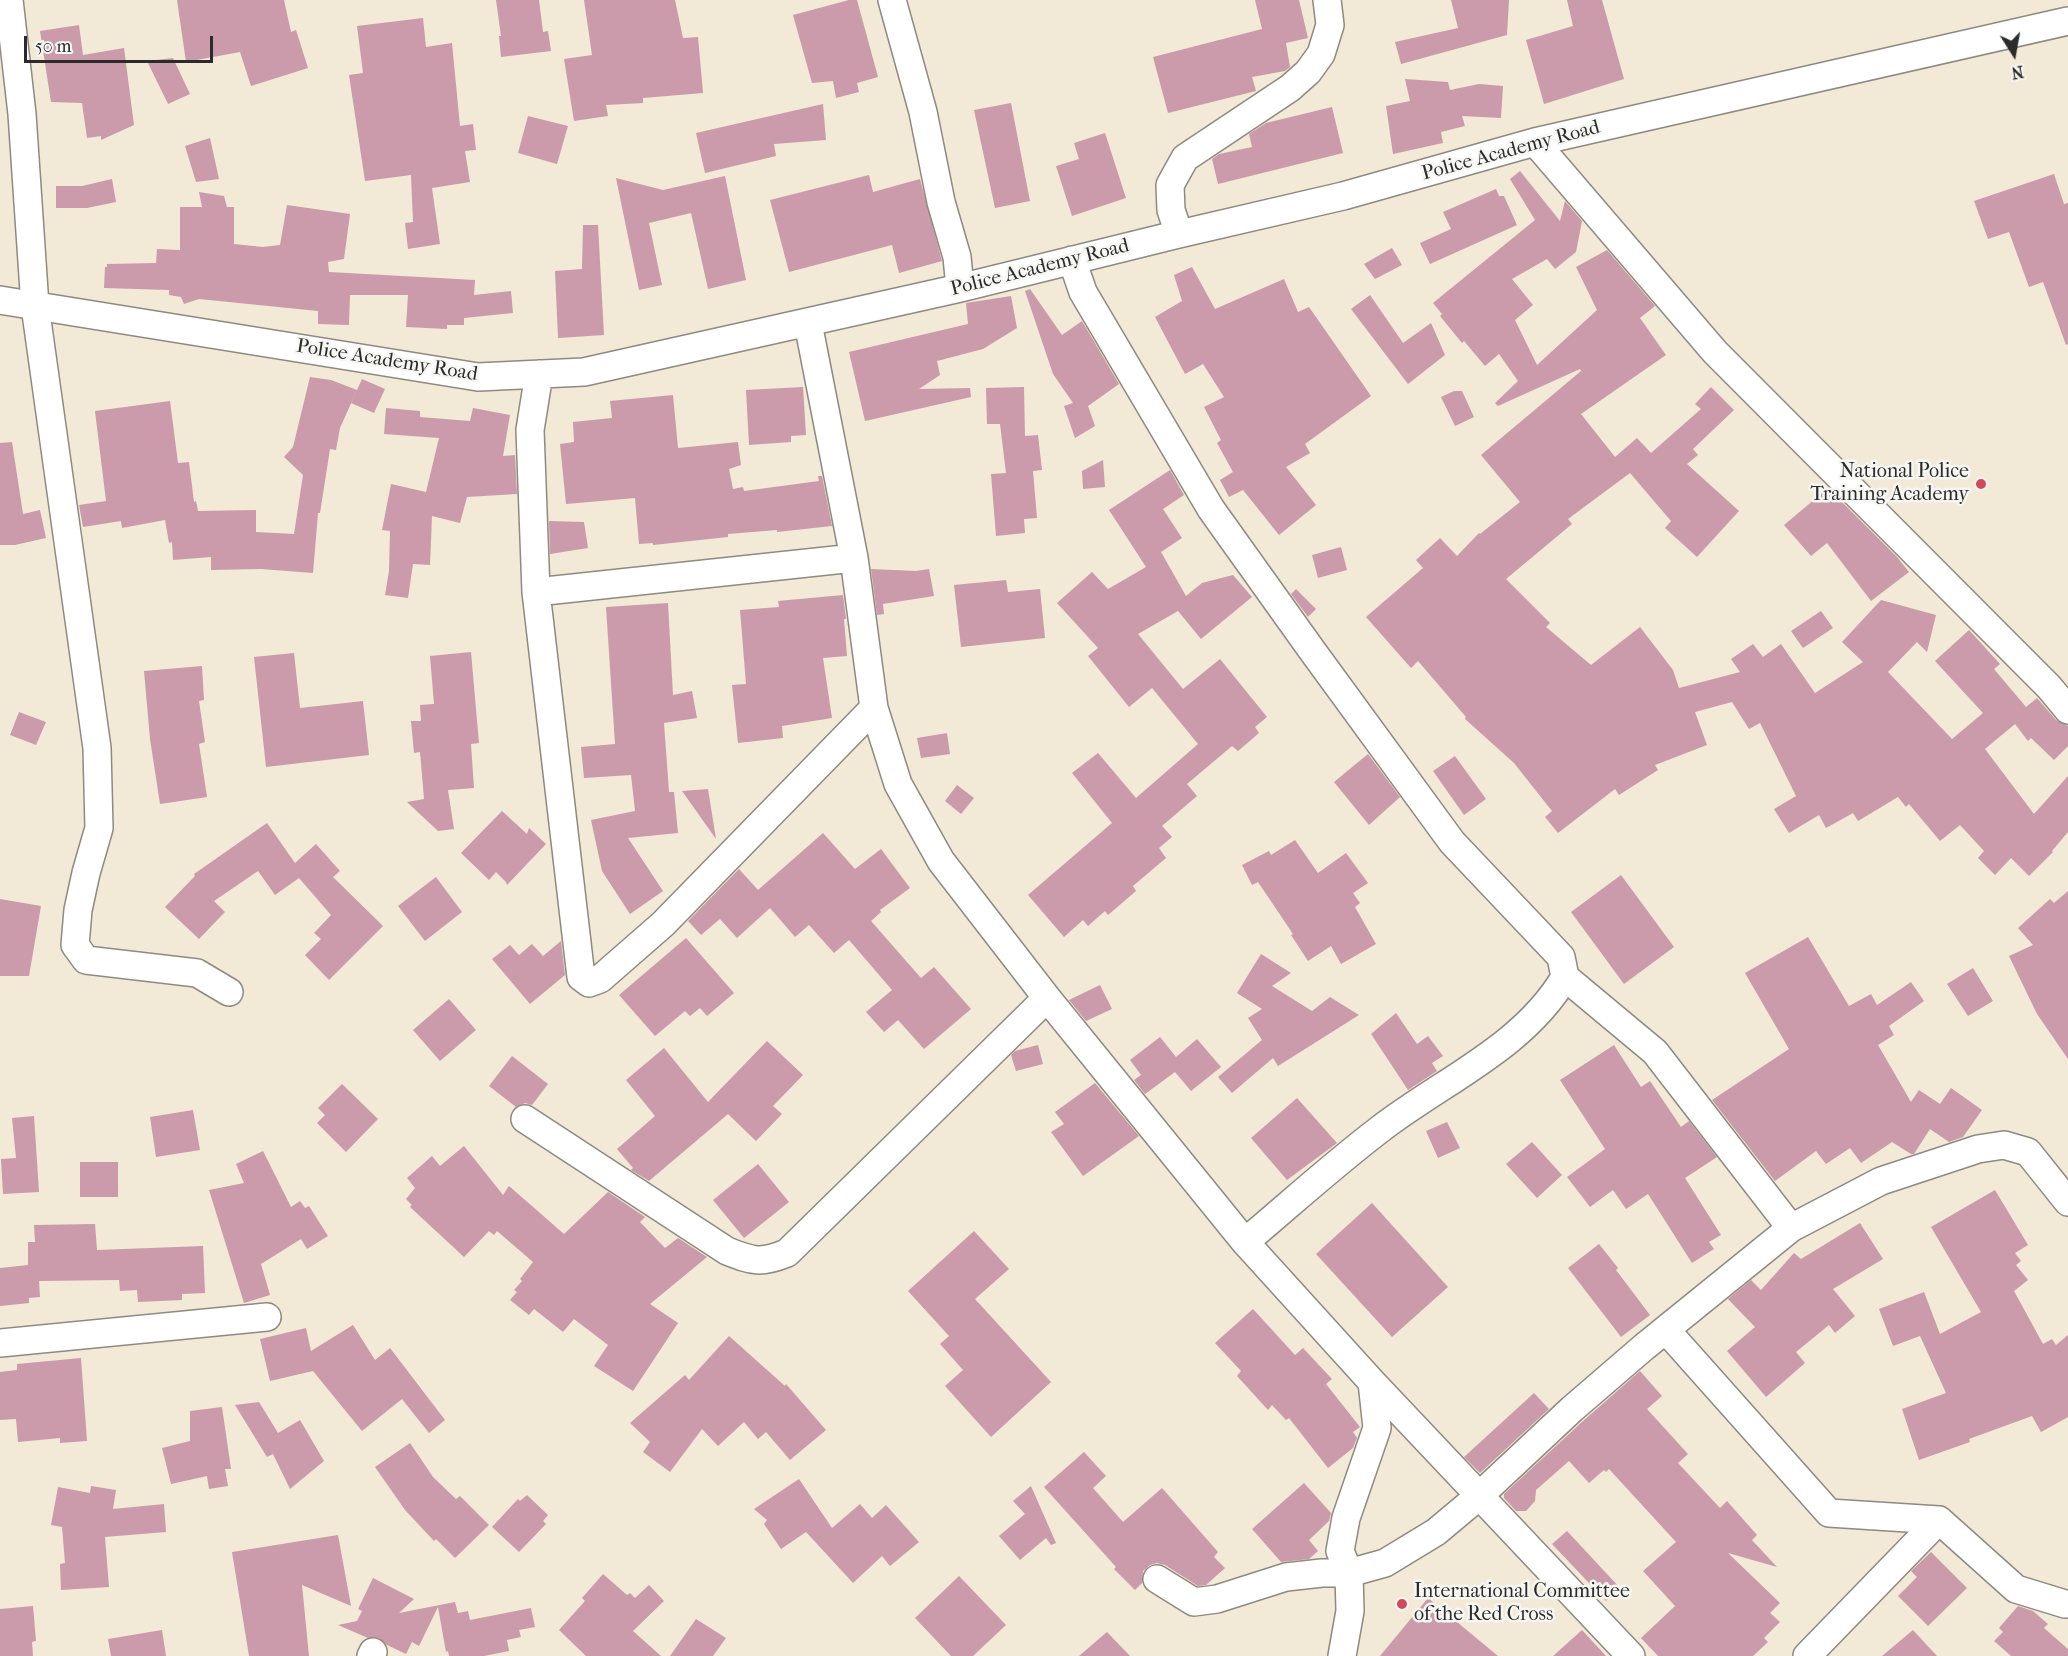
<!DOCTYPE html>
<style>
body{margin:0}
#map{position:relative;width:2068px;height:1656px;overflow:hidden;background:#f2e9d7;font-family:"IM FELL French Canon",serif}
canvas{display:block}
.north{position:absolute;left:1984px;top:24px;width:60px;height:60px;-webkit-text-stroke:4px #f6f6f2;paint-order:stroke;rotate:169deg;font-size:16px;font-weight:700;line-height:24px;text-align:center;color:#2b2b2b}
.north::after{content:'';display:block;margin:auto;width:21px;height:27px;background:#2b2b2b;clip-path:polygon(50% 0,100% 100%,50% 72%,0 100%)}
.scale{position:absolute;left:24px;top:36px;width:189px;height:27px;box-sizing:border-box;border:3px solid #2b2b2b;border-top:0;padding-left:8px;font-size:18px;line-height:21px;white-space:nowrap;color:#2b2b2b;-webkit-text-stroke:4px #f6f6f2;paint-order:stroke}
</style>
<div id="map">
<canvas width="2068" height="1656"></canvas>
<div class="north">N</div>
<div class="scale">50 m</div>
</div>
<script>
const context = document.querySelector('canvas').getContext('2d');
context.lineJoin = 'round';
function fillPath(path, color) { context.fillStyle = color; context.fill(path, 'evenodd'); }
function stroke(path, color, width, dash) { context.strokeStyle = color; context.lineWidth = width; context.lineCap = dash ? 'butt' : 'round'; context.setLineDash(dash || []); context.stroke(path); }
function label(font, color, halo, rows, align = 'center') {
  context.font = font + ' "IM FELL French Canon",serif'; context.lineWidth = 5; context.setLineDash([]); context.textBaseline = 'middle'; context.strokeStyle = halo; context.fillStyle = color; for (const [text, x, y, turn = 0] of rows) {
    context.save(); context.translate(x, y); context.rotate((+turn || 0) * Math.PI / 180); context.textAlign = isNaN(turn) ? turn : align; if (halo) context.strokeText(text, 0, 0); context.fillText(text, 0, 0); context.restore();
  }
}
fillPath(new Path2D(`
 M177,0H284L291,32L296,30L308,68L251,86L240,52L186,62Z
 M496,0H539L543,32L548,31L551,51L501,57L499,36H501Z
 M584,0H675L683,38L698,37L703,93L643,98V103L606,105L608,116L574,121L564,59L592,55Z
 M849,0H857L878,77L857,83L859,92L836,98L833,81L812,83L793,15Z
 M1255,0H1299L1308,38L1286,43L1290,67L1285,71L1252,77L1256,91L1168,113L1153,57L1262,29Z
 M1451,0H1509L1507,35L1401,64L1395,42L1458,28Z
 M1567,0H1602L1624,79L1544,104L1526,40L1573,26Z
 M423,18L426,47L452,43L460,126L473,124L476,150L465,151L470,182L432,188L440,244L408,249L405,223L413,222L411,175L365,181L349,75L363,73L357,26Z
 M79,25L83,55L124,48L134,125L101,140V136L87,138L82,103L51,102L40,31Z
 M173,58L190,94L168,104L147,61Z
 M1405,79L1448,82L1450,90L1479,84L1503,86L1501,118L1462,116L1465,126L1441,132L1443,143L1393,154L1386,106L1410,101Z
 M1011,103L1030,201L995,208L974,110Z
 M823,104L826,140L774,144L776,156L705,173L696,133Z
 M1332,107L1343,153L1218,184L1212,159L1219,154L1252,147L1249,134L1266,123Z
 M528,116L568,126L557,164L518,153Z
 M1105,133L1126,198L1072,216L1056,166L1079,159L1074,143Z
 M210,138L219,179L196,182L185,146Z
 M1520,171L1560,221L1565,201L1582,221L1576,252L1555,269L1547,259L1512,279L1533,305L1515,320L1537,365L1597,310L1576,267L1607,250L1655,306L1640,318L1666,355L1581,414L1615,457L1637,438L1651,453L1701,409L1695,404L1711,387L1734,410L1693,449L1698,455L1687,464L1739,511L1697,557L1665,528L1671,521L1630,473L1568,519L1572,524L1506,579L1550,623L1546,627L1591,665L1640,627L1673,670L1679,688L1740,672L1731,659L1753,644L1763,657L1781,644L1815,693L1863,662L1842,642L1881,600L1936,615L1927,652L1917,642L1888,672L1952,739L1983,713L1935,661L1969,630L2000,664L1994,669L2026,707L2037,698L2056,720L2068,726V746L2054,760L2031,738L2028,741L2015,724L1985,749L2034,814L2068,776V832L2052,851L2053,852L2029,876L2011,858L1995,875L1978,858L1984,851L1960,825L1940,841L1909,804L1906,807L1898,797L1858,821L1853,813L1826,828L1819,815L1789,833L1774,809L1796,796L1760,723L1749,729L1732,702L1695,712L1707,745L1655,765L1658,770L1619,795L1615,789L1558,833L1545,817L1552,811L1514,763L1465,719L1466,717L1418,661L1411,668L1366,617L1423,568L1416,560L1440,538L1457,556L1479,533L1480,534L1520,502L1481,455L1581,371L1580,369L1498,406L1495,403L1518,381L1499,354L1485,366L1464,341L1462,343L1440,316L1442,314L1433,303L1535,220L1510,179Z
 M2054,174L2064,204L2068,203V344L2066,345L2043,282L2029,287L2009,232L1988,239L1974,201Z
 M869,175L873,192L920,179L942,261L899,273L892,245L789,272L770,200Z
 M725,176L746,280L708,289L691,213L649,223L662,285L639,290L616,178L663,190Z
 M112,179L116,202L87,208H56V186H82Z
 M1496,189L1499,196H1504L1517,225L1430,264L1420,243L1451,229L1443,212Z
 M199,192L224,196L227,207H234V244L263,247L280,245L287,205L350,214L344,259L328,262L329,272L475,280L474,295L511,291L513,313L464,318V325H447V329L406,327L408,295H350L349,325L318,324V311L199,299L184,304L181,297L169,295V290L104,288L105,267H107V264L156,263L157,249L180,250V207H202Z
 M583,225H598L604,335L558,338L555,271L582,269Z
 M1392,248L1402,265L1375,279L1364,264Z
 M1192,267L1215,309L1284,279L1298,312L1309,307L1371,396L1305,444L1310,453L1286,467L1316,505L1279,535L1243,490L1229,497L1220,480L1233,472L1217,443L1221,440L1204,407L1224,397L1203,364L1185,374L1155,317L1182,301L1174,275Z
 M1030,289L1062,335L1082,321L1119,384L1088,406L1095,426L1075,438L1064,406L1073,403L1053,374L1025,291Z
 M1370,295L1403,343L1431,323L1445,355L1408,384L1351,309Z
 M1011,296L1017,328L983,349L937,361L940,375L919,389L970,388L971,397L865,421L849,352L968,324L966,303Z
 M310,377L331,380L357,390L340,428L336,450L330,449L320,513H318L313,573L261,569L211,570V557L173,560L172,542L169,543L165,520L122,528L121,521L83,527L79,505L106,501L95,411L170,401L178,463L189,462L194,502L196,501L198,511L256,510V532L294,534L303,475L284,457L293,447Z
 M362,379L385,389L374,413L351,403Z
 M803,387L806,435L791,436V442L749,445L746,390Z
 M1024,387L1025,436L1038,435L1042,470L1033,471L1037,518L1024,519L1025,533L996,536L991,474L1006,473L1000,424H987L986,388Z
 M1454,391H1462L1474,417L1455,426L1441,397Z
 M673,395L678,448L738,442L741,465L729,469L733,489L743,487L744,491L819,481L818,476H822L832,526L777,532V530L728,534V537L653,545V543L639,544L635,498L566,504L560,444L574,442L573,422L612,418L610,401Z
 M386,408L420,411V417L470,421L473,408L510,415L503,456L515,455L517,494L467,497L460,523L432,516L430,565L413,564L408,598L385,595L389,571L390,531L382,530L391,484L426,492L439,438L384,434Z
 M12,442L23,514L40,510L46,538L15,545H0V443Z
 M1103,460L1105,487L1083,489L1082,471Z
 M1170,470L1184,495L1163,509L1182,538L1161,552L1186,596L1202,583L1233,575L1252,597L1201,639L1178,611L1138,634L1183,689L1220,659L1267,717L1255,727L1259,733L1238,751L1232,746L1187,784L1197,796L1162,826L1172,837L1159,848L1166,858L1133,886L1136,891L1108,915L1105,911L1088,926L1083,920L1064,937L1028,895L1112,823L1072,773L1098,753L1136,798L1198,744L1152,688L1129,707L1088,656L1098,648L1057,603L1092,572L1108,589L1146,567L1109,510Z
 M1828,488L1897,557L1909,572L1871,601L1827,543L1811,556L1784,525Z
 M549,521L584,522L588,548L550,554Z
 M1341,547L1347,570L1318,578L1312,555Z
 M871,569L916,571L929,569L934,596L883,604L884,614L877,615Z
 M1006,580L1008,592L1040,589L1045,638L961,647L954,585Z
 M1296,589L1316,609L1308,617L1291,594Z
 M843,595L846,619H844L847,656L823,658L832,718L782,726L783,738L738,743L732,685L746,684L740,610L779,607L778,601Z
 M668,603L673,695L692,691L697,718L664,723L669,792H674L678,833L628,838L663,891L630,914L602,871L591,820L635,811L631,775L584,778L581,747L615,744L606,607Z
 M1821,611L1833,628L1803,648L1791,631Z
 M471,652L479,743L471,744L474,788L448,790L454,829L438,831L407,802L424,799L420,752L414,753L411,721H421L420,705L434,704L430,656Z
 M294,653L300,708L363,701L369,755L266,767L254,657Z
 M202,666L204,700L199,701L205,742L199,744L207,797L160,804L150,739L144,671Z
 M19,712L46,722L36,745L10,735Z
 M947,733L950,754L921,758L917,738Z
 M1368,754L1400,797L1369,825L1334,782Z
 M1455,756L1486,799L1464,815L1433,771Z
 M957,785L974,798L961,814L945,801Z
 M708,789L716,839L682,791Z
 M502,811L527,834L529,828L546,844L507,885L506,882L496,872L489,880L461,853Z
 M267,823L295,863L316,844L340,871L333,877L383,926L329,980L305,955L321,939L314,933L331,915L299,878L275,895L258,871L214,901L225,912L199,939L165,907L195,876L194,874Z
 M823,833L855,869L881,849L910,888L880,910L881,912L871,921L921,978L934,967L971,1009L924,1049L898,1020L884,1032L866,1012L892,990L849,940L834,953L809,925L795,937L770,908L737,938L720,919L701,935L688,921L739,869L758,890Z
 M1295,840L1318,873L1346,853L1368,883L1353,893L1360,903L1355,907L1376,944L1341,964L1331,946L1308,961L1291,935L1293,934L1258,882L1252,885L1242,865L1269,851L1271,855Z
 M1621,875L1674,947L1624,984L1571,912Z
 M436,877L462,912L425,941L398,906Z
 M2068,891V1059L2037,1014L2009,956L2033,945L2018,928L2050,899L2054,903Z
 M0,899L41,906L29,976H0Z
 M1808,937L1849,1006L1871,994L1877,1005L1911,982L1924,1001L1889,1026L1894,1035L1878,1045L1911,1102L1919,1090L1940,1104L1951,1088L1982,1110L1963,1137L1949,1142L1930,1129L1914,1154H1911L1892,1142L1861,1163L1850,1148L1826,1164L1816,1151L1775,1181L1712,1100L1789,1049L1745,973Z
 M686,938L734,993L707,1016L700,1008L690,1016L685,1011L655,1036L619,995Z
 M561,941L565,975L530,1004L492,959L510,945L519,955L532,944L543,956Z
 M1261,954L1291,973L1272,986L1312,1011L1330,997L1359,1015L1278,1066L1273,1058L1232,1093L1218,1077L1262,1040L1248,1018L1262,1009L1237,993Z
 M1973,968L1993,1001L1968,1016L1947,984Z
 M1100,985L1112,1009L1086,1021L1069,1000Z
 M449,999L476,1030L440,1061L413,1030Z
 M1396,1013L1417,1044L1428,1036L1443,1056L1432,1063L1437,1071L1408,1090L1371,1034Z
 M1160,1037L1176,1057L1197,1039L1221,1067L1191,1091L1175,1072L1145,1094L1134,1080L1141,1075L1130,1060Z
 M767,1041L803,1075L773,1106L782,1114L756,1141L728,1114L649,1181L631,1170L633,1168L617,1149L655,1116L626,1080L664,1048L708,1102Z
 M1038,1045L1043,1064L1016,1071L1011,1055L1015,1051Z
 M1614,1045L1641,1087L1650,1081L1681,1127L1689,1121L1717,1157L1685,1178L1721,1235L1709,1242L1714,1249L1692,1263L1648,1194L1626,1209L1613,1190L1590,1207L1567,1177L1605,1149L1560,1080Z
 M512,1056L548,1084L532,1105L525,1103L516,1107L489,1086Z
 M1095,1083L1139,1136L1083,1176L1051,1132L1064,1124L1055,1112Z
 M342,1084L378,1119L346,1152L317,1123L325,1115L318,1108Z
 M1297,1098L1337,1143L1287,1180L1251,1138Z
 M193,1110L200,1150L156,1157L150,1117Z
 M34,1116L39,1192L3,1194L1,1159L16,1158L12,1118Z
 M1447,1122L1460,1148L1438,1158L1426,1131Z
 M1532,1142L1562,1175L1537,1198L1506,1164Z
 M464,1146L503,1195L509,1186L564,1234L608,1192L645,1217L640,1222L665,1248L678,1238L707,1257L650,1304L678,1323L633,1391L594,1366L608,1345L574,1319L563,1332L534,1309L529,1315L510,1300L517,1292L514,1290L522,1281L520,1279L533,1262L497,1231L494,1235L489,1231L464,1257L410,1207L412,1205L406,1199L415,1188L407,1178L432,1156L440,1166Z
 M263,1151L291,1207L300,1201L305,1208L309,1206L328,1236L307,1249L301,1239L261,1264L270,1295L244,1303L209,1190L244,1183L236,1164Z
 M80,1162H118V1197H80Z
 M758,1164L789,1202L744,1238L713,1200Z
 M1995,1190L2028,1245L2015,1253L2021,1261L2016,1265L2028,1280L2014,1291L2043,1344L2052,1339L2056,1345L2068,1335V1417L2041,1432L2032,1416L1969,1439L1970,1442L1919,1460L1902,1409L1946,1393L1920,1336L1893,1346L1879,1309L1924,1292L1940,1334L1981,1312L1931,1227Z
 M1372,1203L1448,1287L1392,1337L1316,1254Z
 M1860,1223L1883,1259L1833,1289L1855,1316L1835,1333L1829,1325L1796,1352L1805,1363L1766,1397L1727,1351L1755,1327L1728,1299L1751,1280L1761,1290L1794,1253L1801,1259Z
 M95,1224L97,1250L203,1246L205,1293L182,1294V1300L138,1302L137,1290L120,1291L119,1280L39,1281L40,1297L29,1298V1303L0,1306V1268L28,1265V1242H35L34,1225Z
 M974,1231L1009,1269L975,1299L1051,1382L991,1437L945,1386L963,1370L940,1344L949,1336L908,1291Z
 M1599,1244L1618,1268L1616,1270L1650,1315L1621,1337L1568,1268Z
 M1253,1309L1295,1355L1303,1348L1332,1379L1326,1384L1360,1427L1353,1432L1357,1438L1353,1448L1328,1468L1289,1418L1286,1420L1272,1405L1268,1410L1237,1376L1241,1371L1215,1343Z
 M353,1325L375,1360L390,1348L445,1420L429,1433L402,1399L362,1431L313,1371L270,1381L260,1339L306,1328L311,1351Z
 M729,1336L785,1386L786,1384L826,1430L790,1460L766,1432L758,1439L744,1422L718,1446L702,1429L670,1472L643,1452L650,1442L630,1423L685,1375L689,1380Z
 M81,1358L87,1441L60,1443V1438L18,1442L16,1419L0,1420V1372L17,1370V1364Z
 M1640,1371L1662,1396L1647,1409L1688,1454L1678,1463L1720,1508L1727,1501L1757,1535L1752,1540L1777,1567L1728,1553L1780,1603L1770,1613L1780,1622L1764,1638L1768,1642L1753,1656H1658L1641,1638L1675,1606L1643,1571L1676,1542L1609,1469L1606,1472L1604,1470L1589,1483L1569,1461L1536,1490L1535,1501L1526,1511H1516L1504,1498V1494L1583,1421Z
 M1534,1393L1549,1409L1480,1473L1464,1457Z
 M259,1402L278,1433L300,1420L324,1461L290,1489L273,1454L267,1457L235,1405Z
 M222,1407L231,1469H225L228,1486L209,1489L207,1476L171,1484L162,1448L190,1441V1411Z
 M410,1443L433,1477L456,1499L460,1496L489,1525L455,1558L436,1539L434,1541L405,1510L375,1467Z
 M1084,1452L1106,1476L1093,1488L1123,1522L1162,1488L1218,1552L1214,1557L1225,1568L1206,1585L1198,1586L1165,1565L1157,1563L1150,1565L1143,1571L1142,1583L1135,1590L1114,1569L1116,1567L1044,1487Z
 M799,1479L832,1528L860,1504L872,1518L886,1505L919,1542L890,1566L882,1556L853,1583L806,1532L781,1549L764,1524L767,1520L754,1509Z
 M1304,1483L1331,1513L1329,1521L1309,1540L1318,1551L1309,1559L1281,1562L1252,1529Z
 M91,1486L116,1490L113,1509L164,1504L166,1532L105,1537L109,1587L61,1590L60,1564L65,1563L62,1527L51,1525L58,1487L90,1493Z
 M1031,1486L1056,1543L1051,1545L1046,1538L1020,1560L999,1536L1025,1514L1013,1501Z
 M527,1495L548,1515L543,1521L546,1524L519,1552L492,1527L518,1499L520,1501Z
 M1567,1531L1620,1588L1606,1601L1552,1544Z
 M338,1535L351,1606L302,1585L309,1656H249L232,1552Z
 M1931,1552L1967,1588L1928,1626L1898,1596L1917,1577L1911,1571Z
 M603,1574L627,1595L630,1593L635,1598L649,1585L664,1601L633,1631L661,1656H586L559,1630L585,1601L582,1598Z
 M959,1576L1006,1625L973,1656H951L915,1618Z
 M373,1578L414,1599L399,1613L455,1602L458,1613L468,1611L470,1620L531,1608L535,1627L519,1630L521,1637L507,1640L509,1651L484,1656H449L448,1651L446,1652L438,1607L419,1646L412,1642L406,1654L387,1645L379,1638H368L338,1625L357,1621L362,1611L358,1609Z
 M1428,1598L1498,1656H1380Z
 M33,1606L36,1641L32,1642L33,1656H0V1609Z
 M2018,1606L2033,1611L2048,1624L2044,1628L2068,1649V1656H2011L1994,1641L2003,1632L1999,1628Z
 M696,1619L726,1638L713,1656H670Z
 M162,1630L166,1656H111L108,1639Z
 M1582,1630L1606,1656H1553Z
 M1913,1630L1937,1656H1882Z
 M1107,1632L1130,1656H1079Z`), '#cb9aab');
const minor = new Path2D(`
 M9,0L22,114L35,306L97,748L99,828L86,873L78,910L75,945L86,960L197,973L229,992
 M892,0L923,112L941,202L957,257L960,288
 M1535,142L1715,352L2049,687L2068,710
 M1179,234L1171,210L1170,185L1185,158L1290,88L1308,72L1321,54L1330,25L1327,0
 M1072,260L1083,292L1211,509L1311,649L1452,842L1561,957L1565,977C1523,1048 1442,1081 1379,1130C1333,1165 1289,1205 1245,1242
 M0,300L478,377L584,372L960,288L1179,234L1343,196L1535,142L2068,21
 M808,323L854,558L874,708L898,784L941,861L1047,998L1245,1242L1372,1382L1631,1656
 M539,374L530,430L536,592L581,977L589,983L600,979L663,924L874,708
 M536,592L854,558
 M1565,977L1655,1052L1791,1228
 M525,1119L727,1251C753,1261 760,1264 787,1253L1047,998
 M1666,1330L1829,1513L1939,1520L2016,1589L2065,1604
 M0,1343L267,1317
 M1157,1579L1194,1602L1217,1599L1286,1577L1322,1573H1349L1385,1563L1436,1532L1479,1496L1572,1409L1644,1347L1791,1228L1881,1181L1978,1149L2004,1145L2028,1152L2068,1202
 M371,1656L373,1652
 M1342,1656L1350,1611L1349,1573L1340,1551L1346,1518L1377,1428L1372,1382
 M1807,1656L1939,1520`);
stroke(minor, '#8e8a81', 30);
stroke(minor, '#fff', 27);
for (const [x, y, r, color] of [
 [1981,484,6,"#d1495b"],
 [1402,1604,6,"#d1495b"]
]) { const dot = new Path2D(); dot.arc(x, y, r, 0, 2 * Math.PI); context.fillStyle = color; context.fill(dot); stroke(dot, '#f6f6f2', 2); }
label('20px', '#2b2b2b', '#f6f6f2', [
 ["Police Academy Road",1511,151,-15],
 ["Police Academy Road",1040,268,-14],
 ["Police Academy Road",387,361,9]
]);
label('20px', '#2b2b2b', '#f6f6f2', [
 ["National Police",1969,472],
 ["Training Academy",1969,495],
 ["International Committee",1414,1592,"left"],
 ["of the Red Cross",1414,1615,"left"]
], 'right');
</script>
